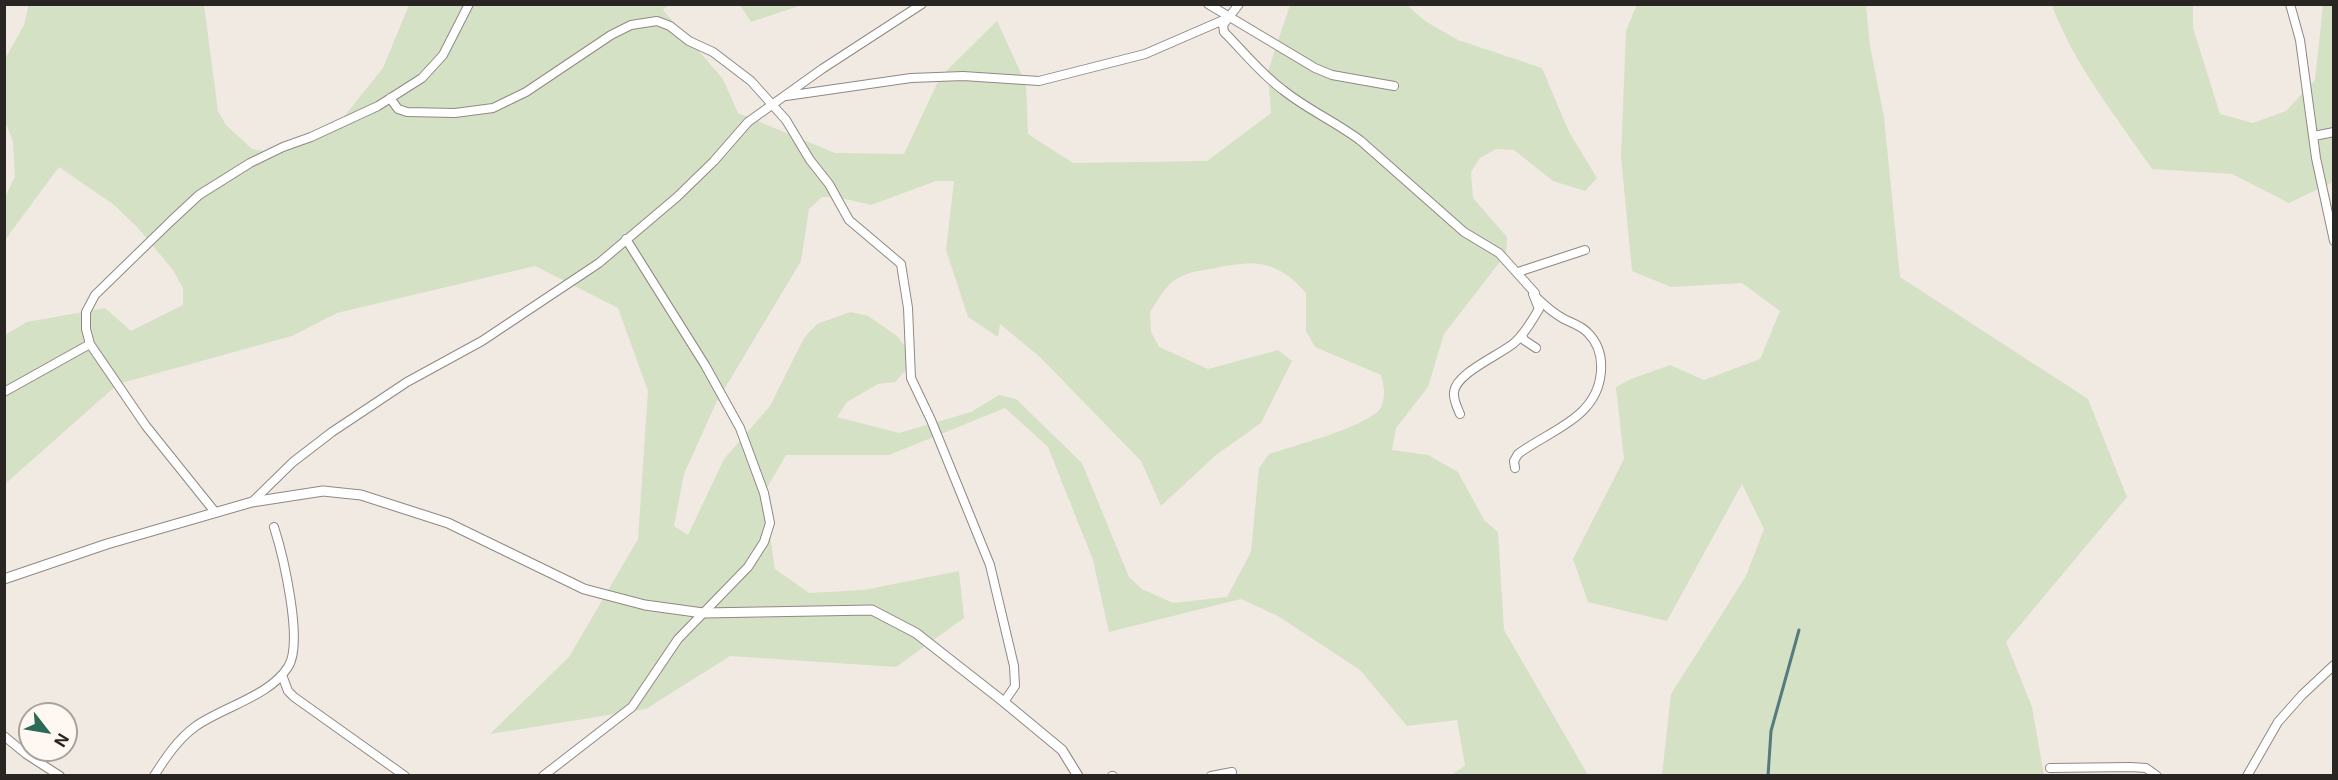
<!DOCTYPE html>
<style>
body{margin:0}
#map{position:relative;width:2338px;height:780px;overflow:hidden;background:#f1eae3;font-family:Inter,sans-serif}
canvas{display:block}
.frame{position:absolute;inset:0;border:6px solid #282523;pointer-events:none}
.north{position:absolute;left:18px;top:702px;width:60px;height:60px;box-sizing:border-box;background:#fff7f1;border:2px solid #a9a39f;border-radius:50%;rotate:121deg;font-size:16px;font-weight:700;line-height:24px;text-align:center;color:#282523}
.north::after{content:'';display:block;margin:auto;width:21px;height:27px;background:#2b6a56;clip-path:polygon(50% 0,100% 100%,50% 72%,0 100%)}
</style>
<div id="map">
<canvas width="2338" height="780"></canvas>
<div class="frame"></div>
<div class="north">N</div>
</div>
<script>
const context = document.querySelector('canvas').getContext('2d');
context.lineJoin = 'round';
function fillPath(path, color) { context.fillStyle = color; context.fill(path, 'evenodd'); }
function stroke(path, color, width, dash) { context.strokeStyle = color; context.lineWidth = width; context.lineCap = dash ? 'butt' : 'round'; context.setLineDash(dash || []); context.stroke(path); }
fillPath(new Path2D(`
 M1637,4L1866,5L1870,46L1884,117L1900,277L2088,399L2127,497L2006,642L2032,707L2044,775H1662L1671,694L1746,576L1764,529L1742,484L1667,621L1588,602L1573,559L1624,459L1616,387L1631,379L1670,365L1704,380L1760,359L1780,311L1742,283L1671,287L1632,271L1621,157L1626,31Z
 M27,5H204L218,111L226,125L252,149L270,152L338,124L383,68L409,5H668L663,10L723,79L738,113L835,153L904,154L940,77L997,21L1026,84L1028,134L1073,163L1207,161L1271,113L1268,71L1290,5H1407L1425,21L1458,40L1542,68L1569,132L1597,178L1585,191L1553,181L1514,150L1496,149L1480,158L1471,172L1473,198L1507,237L1506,254L1444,334L1428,387L1396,428L1392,450L1428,455L1458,472L1484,520L1498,532L1504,630L1588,775H1452L1465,765L1457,720L1407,726L1360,670L1278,616L1241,599L1109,632L1093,560L1048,447L1005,408L889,455H786L764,493L775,569L809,593L864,590L959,571L964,618L896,667L730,656L646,709L490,734L569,657L638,539L648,391L618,308L535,266L337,313L292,336L118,384L5,484V335L27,322L105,308L131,331L183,305V288L173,270L138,228L113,204L59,167L5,240V198L15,176L13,142L5,121V59L24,25L28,8ZM936,181H954L946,250L968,317L998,337L1000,324L1040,357L1141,461L1161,506L1216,455L1261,423L1292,361L1278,350L1208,369L1159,347L1151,332L1150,312C1156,303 1163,290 1171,283C1183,273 1196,271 1210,269C1252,260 1276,258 1306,293V331L1315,347L1381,375C1384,386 1386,396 1381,407C1373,425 1290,447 1269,454L1259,468L1251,552L1227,597L1173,603L1142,589L1129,577L1082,463L1016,399L999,395L971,412L899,433L837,417L847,402L878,384L895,382L908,368V350L897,336L868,316L850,312L817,324L804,338L770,406L724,459L688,535L674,526L684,474L716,403L801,261L809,209L822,197H837L871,205Z
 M740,5H802L751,22Z
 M2052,5H2193V28L2220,114L2253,123L2286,111L2315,80L2323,5H2333V182L2289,203L2232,174L2152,169C2118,119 2072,62 2052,5Z`), '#d5e1c4');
stroke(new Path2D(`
 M1768,776L1771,731L1799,630`), '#547b7d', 3);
const minor = new Path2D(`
 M1208,4L1315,68L1332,75L1394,86
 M1239,4L1223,25L1224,32C1243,51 1261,74 1283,90C1308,110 1336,122 1361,141L1464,232L1499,253L1535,293L1533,294L1539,309C1532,320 1525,334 1514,343C1500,355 1456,373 1454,392C1453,399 1457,407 1460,414
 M2290,4L2300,40L2316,158L2334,241
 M786,96L911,78L963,76L1039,81L1145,54L1228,18
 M390,98L398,109L407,112L455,113L493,108L526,92L611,35L631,25L657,21L670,26L689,41L713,52L751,81L786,120L810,160L829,184L849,220L901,264L908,308L911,378L931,420L990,565L1014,666L1015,686L1004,702
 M2314,136L2334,132
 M1518,272L1585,250
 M1522,335L1524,340L1536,348
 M4,392L90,344
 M1515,468L1514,461L1518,454C1550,430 1598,418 1601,371C1602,357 1598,343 1588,333C1582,326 1572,323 1564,319C1553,313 1544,305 1535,296
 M252,502L293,462L332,432L407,382L482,341L599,263L677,197L714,161L748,122L822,69L922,4
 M215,512L146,426L90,344L86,329V312L95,295L170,222L199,195L250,163L283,147L311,137L378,106L422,78L443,55L469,4
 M282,675L288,691L294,697L405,776
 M4,736L26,754L60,776
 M2050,768L2131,767L2146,768L2157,776
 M154,776C166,757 178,739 196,726C223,707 270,696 288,667C304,643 283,555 274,527
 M543,776L632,707L678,639L748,567L764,542L770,523L764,493L740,428L705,365L626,239
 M1112,776H1113
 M1211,776L1232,772
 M2247,776L2278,722L2302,695L2334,665`);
const tertiary = new Path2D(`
 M4,579L107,544L252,502L323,491L361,495L448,523L584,589L645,605L703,613L872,610L916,633L1004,702L1062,750L1078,776`);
stroke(minor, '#908983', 10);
stroke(tertiary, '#908983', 11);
stroke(minor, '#fff', 8);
stroke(tertiary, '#fff', 9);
</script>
